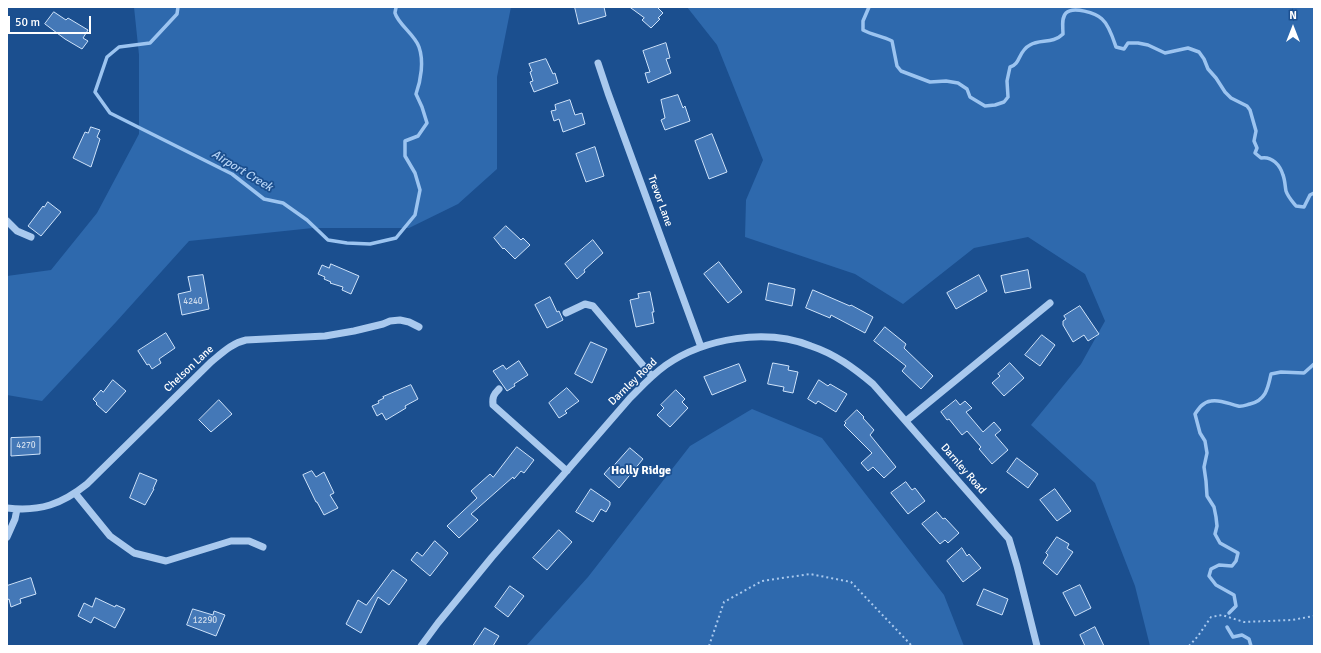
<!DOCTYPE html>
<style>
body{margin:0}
#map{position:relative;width:1321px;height:653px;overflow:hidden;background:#1b4f8f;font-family:Signika,sans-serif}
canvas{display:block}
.frame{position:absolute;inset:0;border:8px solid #fff;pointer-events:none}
.north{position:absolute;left:1273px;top:8px;width:40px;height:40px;-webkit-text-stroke:3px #1b4f8f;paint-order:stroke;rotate:0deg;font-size:11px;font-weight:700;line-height:16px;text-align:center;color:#fff}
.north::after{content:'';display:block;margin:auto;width:14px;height:18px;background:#fff;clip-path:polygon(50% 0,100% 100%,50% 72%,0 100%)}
.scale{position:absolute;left:8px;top:16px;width:83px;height:18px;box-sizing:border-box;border:2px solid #fff;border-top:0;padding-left:5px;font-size:12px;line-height:14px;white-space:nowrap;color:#fff;-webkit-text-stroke:3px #1b4f8f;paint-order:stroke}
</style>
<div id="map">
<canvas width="1321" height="653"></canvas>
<div class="frame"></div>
<div class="north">N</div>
<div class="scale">50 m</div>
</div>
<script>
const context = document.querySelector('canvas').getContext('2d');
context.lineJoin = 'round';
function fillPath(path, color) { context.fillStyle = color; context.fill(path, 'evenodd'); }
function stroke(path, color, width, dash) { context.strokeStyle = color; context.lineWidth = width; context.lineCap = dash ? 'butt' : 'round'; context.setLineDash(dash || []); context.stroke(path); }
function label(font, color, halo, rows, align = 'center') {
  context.font = font + ' Signika,sans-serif'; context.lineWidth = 3.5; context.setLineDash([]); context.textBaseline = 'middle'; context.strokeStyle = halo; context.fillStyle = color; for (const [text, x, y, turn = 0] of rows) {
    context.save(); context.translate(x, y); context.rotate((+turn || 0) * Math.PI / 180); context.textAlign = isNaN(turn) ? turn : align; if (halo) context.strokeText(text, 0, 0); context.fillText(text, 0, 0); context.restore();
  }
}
fillPath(new Path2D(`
 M134,7H511L497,77V169L458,204L409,228H313L189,241L116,322L42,401L7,395V276L51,270L97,213L139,134V55Z
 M687,7H1314V646H1150L1135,586L1095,483L1031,425L1081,364L1105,321L1085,274L1028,237L974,248L903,304L855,274L745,237L746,200L763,160L717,45Z
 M752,409L822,438L944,595L964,646H526L588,577L690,446Z`), '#2e69ad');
stroke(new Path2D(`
 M178,7L177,14L150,43L119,47L107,57L95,92L110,113L232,174L264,199L283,203L307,220L328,240L347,243L370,244L396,238L415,215L420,190L415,173L405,156V141L418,136L427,123L422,107L416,94C421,80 424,61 419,47C415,35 398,24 395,13C395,11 396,9 396,7
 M869,7L863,21V30C872,35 882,36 892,41L897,66L901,71L930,82L946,81L958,83L967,89L970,97L985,106L995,105L1004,102L1008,97L1007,81L1010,67C1021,64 1018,51 1030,45C1040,39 1053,44 1063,34C1063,28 1061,18 1066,13C1073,6 1096,13 1102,19C1109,25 1113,38 1116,47L1124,49L1128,43H1138L1148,45L1165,53L1188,48L1199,52L1204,59L1208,69L1216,78L1225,92L1231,98L1247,106L1250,110L1256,131L1254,141L1257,148L1255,153L1261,158C1272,156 1280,165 1283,175C1285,180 1285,186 1286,191C1288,197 1292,201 1296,206L1304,207L1310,195L1314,193
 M1229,613L1236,606L1234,595L1216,585L1209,576L1211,569L1219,565L1232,566L1236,561L1238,553L1220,543L1215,534L1217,526L1216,517L1214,507L1207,496L1206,481L1204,467L1207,453L1205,441L1200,433L1195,414C1199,408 1203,402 1211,401C1220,399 1229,404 1238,406C1242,407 1246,405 1250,404C1266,400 1268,388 1271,374L1281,372L1304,373L1314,364
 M1227,627L1233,637L1242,635L1249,639L1251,646`), '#9cc4f0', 3.5);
const building = new Path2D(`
 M575,7H604L606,16L579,24Z
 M630,7H657L663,13L658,18L660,19L651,28L642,20L644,18Z
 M54,12L66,20L68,18L88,30L83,38L88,41L82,49L65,39L45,24Z
 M666,43L670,58L666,59L671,73L648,83L645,73L650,72L643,51Z
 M546,59L553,74L555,73L558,83L534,92L530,82L533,81L530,72L532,71L529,64Z
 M678,95L683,108L685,106L690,121L665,130L661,120L665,118L661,100Z
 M570,100L575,115L582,113L585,124L563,132L559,119L554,121L551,111L556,110L555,105Z
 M91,127L100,130L97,137L100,139L91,167L73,158L85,132L88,133Z
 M712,134L727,172L709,179L695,141Z
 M595,147L604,176L586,182L576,154Z
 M48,202L61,212L41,236L28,226L43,206L44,207Z
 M506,226L521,240L523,238L530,245L515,259L504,248L503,249L494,238Z
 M593,240L603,253L584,270L585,272L577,279L565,264Z
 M719,262L742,292L728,303L704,274Z
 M331,264L359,276L351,294L342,290L343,287L330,283L331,282L324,279L325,277L318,274L322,265L329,268Z
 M1028,270L1031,288L1005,293L1001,276Z
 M203,275L209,309L182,315L178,294L191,291L188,277Z
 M979,275L987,291L956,309L947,293Z
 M769,283L795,289L792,306L766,300Z
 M813,290L850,306L851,305L873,317L865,333L831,315L830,318L806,308Z
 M650,292L654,312H652L654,323L636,327L630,300L639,298L638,294Z
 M550,297L557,312L559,311L563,320L547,328L535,305Z
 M1080,306L1099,334L1088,341L1084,335L1073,342L1063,325V321L1066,319L1064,316Z
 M885,327L906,344L904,348L933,376L921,389L902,371L906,366L874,341Z
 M166,333L175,348L159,359L161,363L152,369L149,364L147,365L138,351Z
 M1042,335L1055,345L1040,366L1025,355Z
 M591,342L607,349L592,383L575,374Z
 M519,361L528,375L514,384L515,386L507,391L493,371L503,365L506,369Z
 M773,363L789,366L788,370L798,372L793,393L783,391L784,387L768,384Z
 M1010,363L1024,378L1004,396L992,383L1000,376L998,374Z
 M739,364L746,381L712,395L704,377Z
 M113,380L126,391L106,413L96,404L97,403L93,399L101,390L103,392Z
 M819,380L828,386L830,384L847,394L836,412L818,401L816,404L808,399Z
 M411,385L418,399L405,406L406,408L386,420L382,413L377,416L372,406L379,403L378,401L384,398L383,397Z
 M567,388L579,401L565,411L567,413L559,418L549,403Z
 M676,390L685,399L682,402L688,408L670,427L657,415L664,408L661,405Z
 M219,400L232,414L211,432L199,420Z
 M956,400L960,405L965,401L972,408L966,412L983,432L994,422L1001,430L995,435L1008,450L992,464L979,449L981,447L967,431L962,435L949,419L947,420L941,412Z
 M857,410L864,417L863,418L874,430L870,435L896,467L884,478L873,467L868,471L861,463L872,453L844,425L846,423L845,422Z
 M40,437V454L11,456V438Z
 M517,447L534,460L524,473L521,471L514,479L513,477L471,514L478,520L459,538L447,526L477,498L471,491L490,474L493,477Z
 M630,448L643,459L619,488L604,474L611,466L612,467Z
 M1017,458L1038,474L1028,488L1007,472Z
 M312,471L316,477L324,472L334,493L330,495L338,508L324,515L317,502H316L303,475Z
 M140,473L157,480L153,489H154L145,505L130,498Z
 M906,482L912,490L915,488L925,501L908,514L891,493Z
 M591,489L610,502V505L606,512L601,509L593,522L576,512Z
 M1055,489L1071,511L1057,521L1040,500Z
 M937,512L943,519L945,518L959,533L948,543L945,540L940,544L922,524Z
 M559,530L572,542L547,570L533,558Z
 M1057,537L1069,544L1067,548L1073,552L1057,575L1043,563L1048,555L1046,553Z
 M435,541L448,553L430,576L411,560L417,552L422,556Z
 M962,548L967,556L969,554L981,568L963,582L947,561Z
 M393,570L407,580L389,605L378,597L361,633L346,624L358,600L366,605Z
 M31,578L36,594L20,599L21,603L11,607L9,599L7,600V586Z
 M1080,585L1091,608L1075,616L1063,593Z
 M510,586L524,596L508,617L495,607Z
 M984,589L1008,599L1002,615L977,605Z
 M96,598L115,607L116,605L125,609L115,628L94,617L91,623L78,616L84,603L92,607Z
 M193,609L213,615L214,611L225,615L216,636L187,625Z
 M1095,627L1104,646H1085L1080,635Z
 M485,628L499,636L493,646H473Z`);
fillPath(building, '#4478b7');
stroke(building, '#cfe3fa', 1);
stroke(new Path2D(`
 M709,646L724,602L762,581L810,574L851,582L912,646
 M1189,646L1198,636L1211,617L1222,615L1244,622L1292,620L1314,616`), '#a9c9ee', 2, [2, 3]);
stroke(new Path2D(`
 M598,63L608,93L701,347
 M7,221L17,231L31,237
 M566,313L585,304L593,306L652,376
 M499,389C494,394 492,397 493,405L567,471
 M906,421L1050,303
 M75,493L110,536L134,553L166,561L231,541H249L263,547
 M7,508C40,512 62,504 87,484L211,362C222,353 232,343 246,340L325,336L354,331L383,324L390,321L400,320L409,322L419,327
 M7,537L15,519L17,509
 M421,646L438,623L492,557L630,398C641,387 652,375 666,365C705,338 766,328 811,346C835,354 854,368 873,384L1009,539L1017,566L1037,646`), '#a9c9ee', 7);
label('9px', '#d0dded', null, [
 ["4240",193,302],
 ["4270",26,446],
 ["12290",205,621]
]);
label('11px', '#fff', '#1b4f8f', [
 ["Trevor Lane",660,201,70],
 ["Chelson Lane",189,369,-43],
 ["Darnley Road",633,382,-44],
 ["Darnley Road",963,469,49]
]);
label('italic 12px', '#b5d3f5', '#1b4f8f', [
 ["Airport Creek",242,171,31]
]);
label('bold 12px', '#fff', '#1b4f8f', [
 ["Holly Ridge",641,471]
]);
</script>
